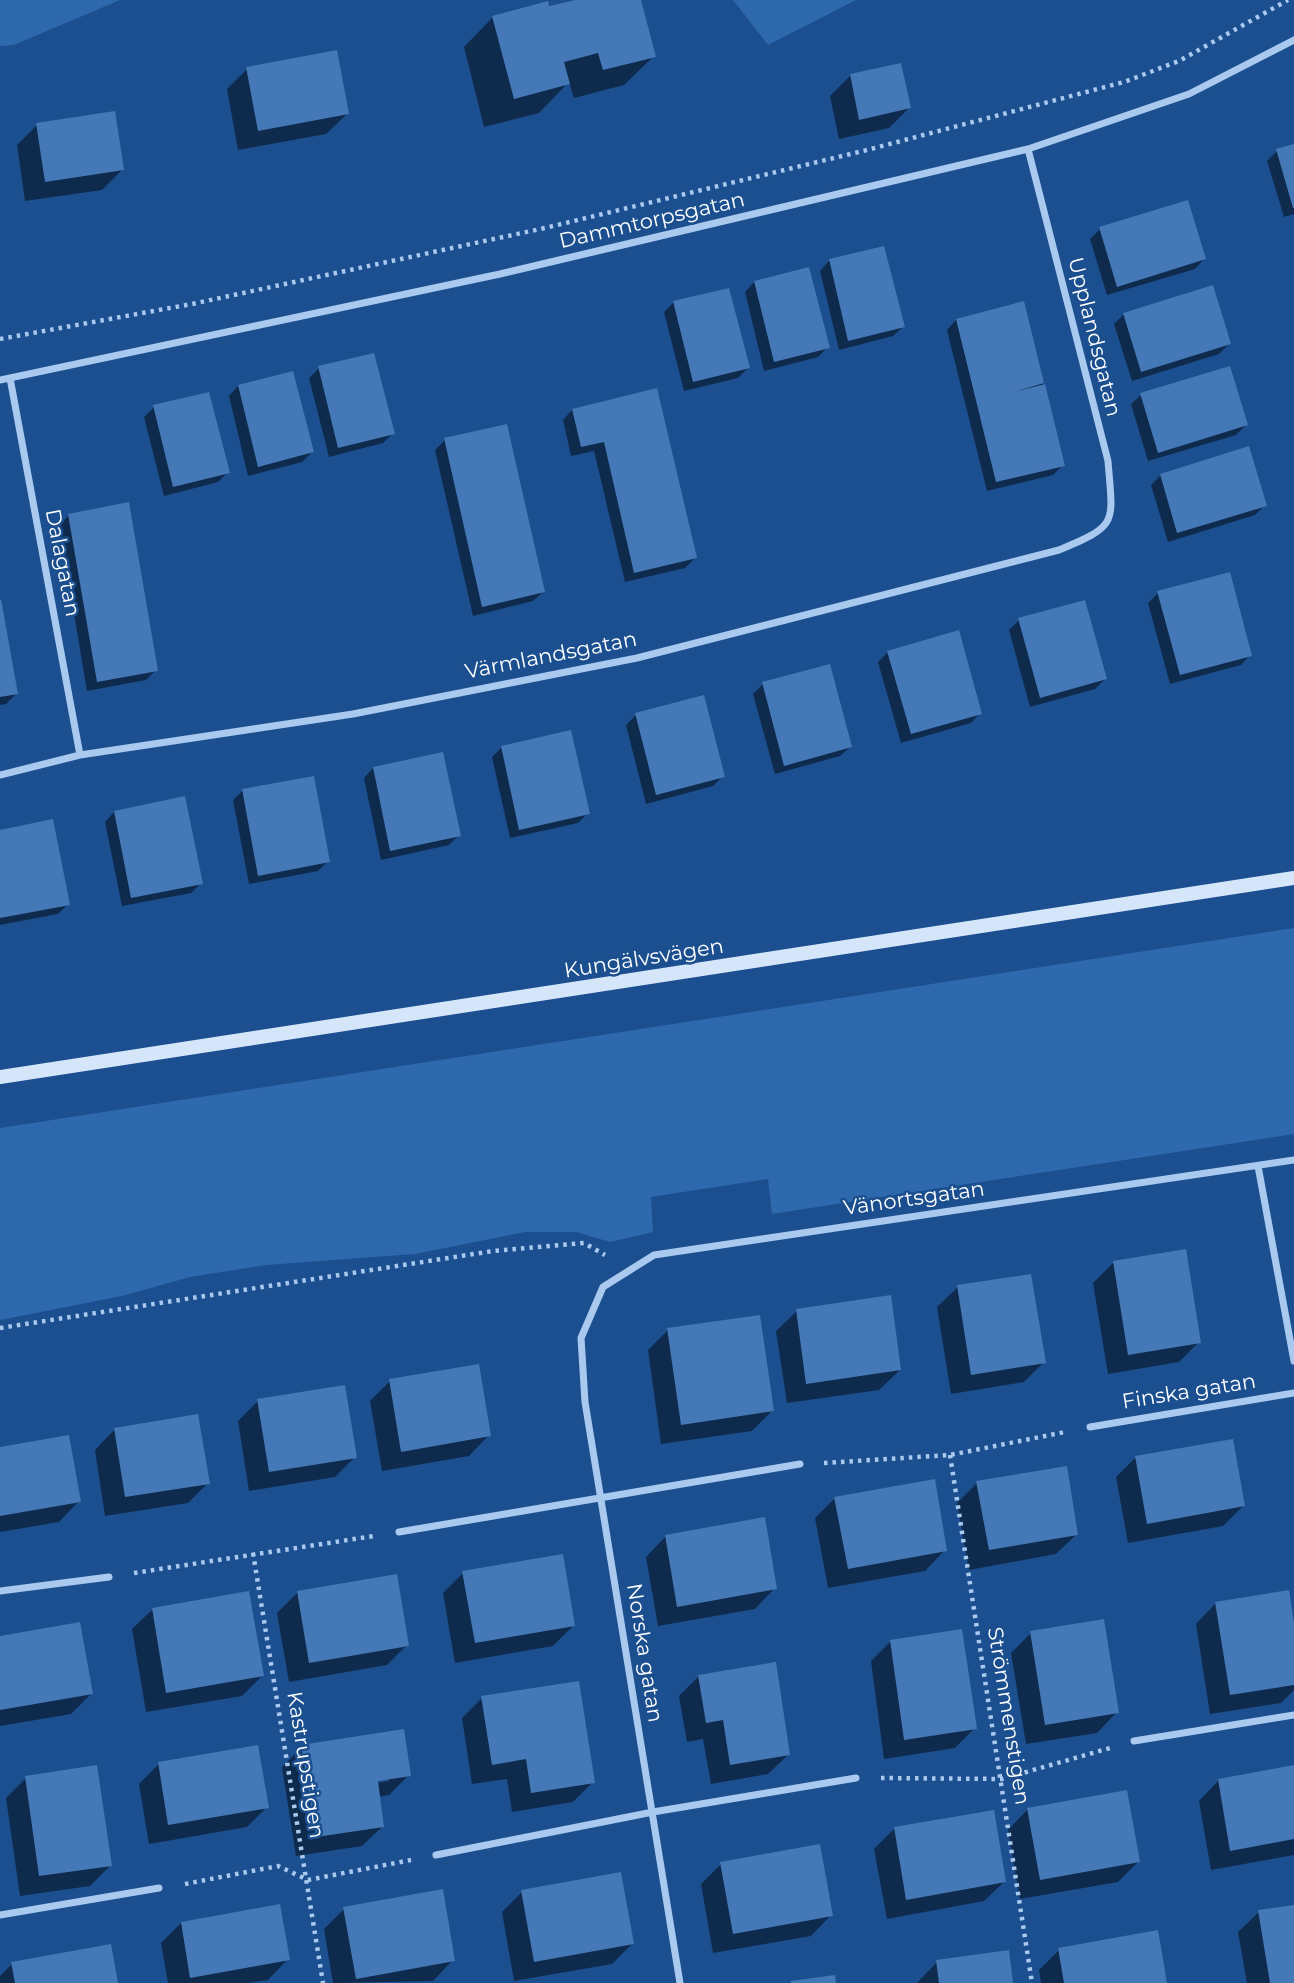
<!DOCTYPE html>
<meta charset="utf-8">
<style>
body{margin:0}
canvas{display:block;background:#1b4f8f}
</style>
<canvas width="1294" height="1983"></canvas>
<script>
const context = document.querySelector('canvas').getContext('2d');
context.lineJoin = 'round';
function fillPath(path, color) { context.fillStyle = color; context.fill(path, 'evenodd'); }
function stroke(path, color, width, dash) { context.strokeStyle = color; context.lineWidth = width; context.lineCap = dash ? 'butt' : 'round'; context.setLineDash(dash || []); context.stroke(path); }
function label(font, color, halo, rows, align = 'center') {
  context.font = font + ' Montserrat,sans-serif'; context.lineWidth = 5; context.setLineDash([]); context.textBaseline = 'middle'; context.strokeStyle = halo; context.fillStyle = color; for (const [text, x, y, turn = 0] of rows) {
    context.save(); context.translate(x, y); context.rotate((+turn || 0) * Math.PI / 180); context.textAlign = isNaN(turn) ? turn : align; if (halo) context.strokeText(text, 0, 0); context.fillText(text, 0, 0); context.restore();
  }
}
fillPath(new Path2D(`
 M0,0H120L14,45L0,46Z
 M733,0H856L768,45Z
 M1294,928V1134L772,1214L768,1179L651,1197L653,1232L610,1242L576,1232H525L415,1254L266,1265L190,1277L122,1296L0,1320V1128Z`), '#2e69ad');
fillPath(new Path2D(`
 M578,0H639L654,56L624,85L574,98L569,82L539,113L484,127L464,47L493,17Z
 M247,69L347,114L326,134L238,150L227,89Z
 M850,76L909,108L889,128L839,139L830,96Z
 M37,125L122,170L102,190L25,201L17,145Z
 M1294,146V214L1284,217L1267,161L1277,151Z
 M1100,229L1204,259L1195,269L1107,295L1090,239Z
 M883,248L903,327L893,336L839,350L820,271L829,261Z
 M754,282L828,347L818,357L764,371L745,292Z
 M674,302L748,368L738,378L684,391L664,312Z
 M1023,303L1063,465L1053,475L987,491L947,330L956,320Z
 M1124,314L1229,344L1219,354L1132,381L1114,324Z
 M319,368L393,433L383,443L329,457L309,378Z
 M238,386L312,452L302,462L248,476L229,396Z
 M656,390L695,558L685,568L625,582L594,451L571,456L563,420L572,410Z
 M1141,395L1246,425L1236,435L1148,461L1131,404Z
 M154,407L228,472L218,482L164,496L144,417Z
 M445,440L543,592L533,601L473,616L435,450Z
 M1161,475L1265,505L1255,515L1168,542L1151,485Z
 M69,515L156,670L146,680L87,691L59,525Z
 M1158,593L1250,655L1241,665L1170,684L1148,603Z
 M0,600L16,694L6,704L0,705Z
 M1019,620L1105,679L1095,689L1030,707L1009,630Z
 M888,652L980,713L971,723L901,743L878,662Z
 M763,684L850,747L840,756L775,774L753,694Z
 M636,715L723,776L713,786L646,804L626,725Z
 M502,747L588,813L578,823L510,838L492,757Z
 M373,768L459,835L449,845L381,860L364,778Z
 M243,790L328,861L318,871L249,884L233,800Z
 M114,812L201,883L191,893L122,906L105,822Z
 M0,832L68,904L58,914L0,925Z
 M1113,1263L1199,1342L1179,1362L1108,1374L1093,1283Z
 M958,1287L1044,1362L1024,1382L951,1394L937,1307Z
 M797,1311L900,1370L879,1390L787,1403L776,1331Z
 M668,1330L772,1411L752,1431L661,1444L648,1350Z
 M390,1381L489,1435L469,1456L382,1471L370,1401Z
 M258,1401L355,1457L335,1477L249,1491L238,1421Z
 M115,1429L208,1483L188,1503L105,1516L95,1450Z
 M0,1449L79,1501L59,1522L0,1532Z
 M1136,1457L1243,1506L1223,1526L1128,1543L1116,1477Z
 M977,1483L1077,1534L1056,1554L969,1570L957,1503Z
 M835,1498L945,1550L925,1571L828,1588L815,1518Z
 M666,1536L775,1588L755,1609L658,1626L646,1557Z
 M463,1573L573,1626L553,1646L455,1663L443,1593Z
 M297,1593L407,1645L387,1665L289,1682L277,1613Z
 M1216,1603L1294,1634V1690L1281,1703L1210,1714L1196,1624Z
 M153,1609L262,1676L242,1696L146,1712L132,1629Z
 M1031,1633L1117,1712L1097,1733L1026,1744L1011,1653Z
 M0,1638L91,1694L71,1714L0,1726Z
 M891,1641L975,1728L955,1748L884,1759L871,1661Z
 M699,1676L789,1754L768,1774L711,1784L703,1739L687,1742L679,1696Z
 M482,1698L593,1782L573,1802L512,1812L507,1779L472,1784L462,1718Z
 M302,1747L409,1775L389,1795L378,1797L383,1826L362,1846L296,1856L282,1767ZM389,1778V1781L369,1784V1781Z
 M159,1764L267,1807L247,1827L149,1844L139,1784Z
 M1294,1767V1855L1211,1870L1199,1801L1219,1780Z
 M26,1778L111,1865L90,1886L20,1896L6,1798Z
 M1028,1809L1138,1862L1118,1882L1020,1899L1008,1830Z
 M992,1812L1005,1881L984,1901L887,1919L874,1849L894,1829Z
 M721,1864L831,1915L811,1936L713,1953L701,1884Z
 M522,1892L632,1944L612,1964L514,1981L502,1912Z
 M1294,1906V1983H1247L1238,1932L1259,1912Z
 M344,1909L453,1960L433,1981L333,1983L324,1929Z
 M181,1923L288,1959L268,1980L248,1983H168L161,1943Z
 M1059,1950L1166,1983H1041L1039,1970Z
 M937,1962L1012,1983H917Z
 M12,1964L117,1983H0V1976Z`), '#0007');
fillPath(new Path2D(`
 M575,0H641L656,57L603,70L598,53L564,62L570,84L514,99L492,16L548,1L549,6Z
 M337,50L349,114L258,131L246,67Z
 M901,63L911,108L859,120L850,74Z
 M115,111L124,170L45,182L36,123Z
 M1294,144V208H1293L1276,149Z
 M1188,200L1206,259L1117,287L1099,227Z
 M884,246L905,327L848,341L829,259Z
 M809,267L830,348L774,362L754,281Z
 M1213,285L1231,344L1141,372L1123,313Z
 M729,288L750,368L693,382L673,301Z
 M1024,301L1044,383L1014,392L1045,384L1065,466L996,482L956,319Z
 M374,353L395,434L338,448L318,366Z
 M1230,366L1248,425L1158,453L1140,393Z
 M293,371L314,452L258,467L238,385Z
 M657,388L697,558L634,573L604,442L581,447L572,409Z
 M209,392L230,473L173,487L153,405Z
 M507,424L545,592L482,607L444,438Z
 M1249,446L1267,506L1177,533L1160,474Z
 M129,502L158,671L97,682L68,514Z
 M1230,572L1252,656L1180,675L1157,591Z
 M1,599L18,694L0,697V600Z
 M1085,600L1107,679L1040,698L1018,618Z
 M959,630L982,714L911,734L887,651Z
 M830,664L852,747L784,766L762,682Z
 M704,695L725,777L656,795L635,713Z
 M571,730L590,814L519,830L501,746Z
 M443,752L461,836L390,851L373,767Z
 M314,776L330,862L258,876L242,789Z
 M185,796L203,884L131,898L114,811Z
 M53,819L70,905L0,918V830Z
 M1186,1249L1201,1343L1128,1355L1113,1261Z
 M1031,1274L1046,1363L971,1375L957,1285Z
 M891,1295L901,1370L806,1384L796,1309Z
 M760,1315L774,1411L681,1425L667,1328Z
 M479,1364L491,1436L401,1452L389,1379Z
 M345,1385L357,1458L269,1472L257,1399Z
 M198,1414L210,1484L125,1497L114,1428Z
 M69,1435L81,1502L0,1516V1447Z
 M1233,1439L1245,1506L1147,1524L1135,1456Z
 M1067,1466L1078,1535L989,1550L976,1481Z
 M935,1479L947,1551L848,1569L834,1497Z
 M765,1517L777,1589L677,1607L665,1535Z
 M563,1554L575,1626L475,1643L462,1571Z
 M397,1574L409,1646L309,1663L297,1591Z
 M1289,1590L1294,1623V1685L1230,1695L1215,1602Z
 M249,1591L264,1676L166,1693L152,1608Z
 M1104,1619L1119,1713L1045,1725L1030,1631Z
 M80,1622L93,1694L0,1710V1636Z
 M962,1629L977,1729L904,1740L890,1640Z
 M776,1662L790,1755L730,1765L723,1720L706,1723L698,1675Z
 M579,1681L595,1783L531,1793L526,1759L492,1765L481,1696Z
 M404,1729L411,1776L378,1781L384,1827L316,1837L301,1745Z
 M258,1745L269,1808L168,1825L158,1762Z
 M97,1765L112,1866L39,1876L25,1776Z
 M1294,1765V1839L1230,1851L1218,1779Z
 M1127,1790L1140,1862L1040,1880L1027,1808Z
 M994,1810L1006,1882L906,1900L894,1827Z
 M820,1844L833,1916L733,1934L720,1862Z
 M621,1872L634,1944L534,1962L521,1890Z
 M443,1889L455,1961L356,1979L343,1907Z
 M280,1904L290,1960L190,1978L181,1922Z
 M1294,1905V1983H1270L1258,1910Z
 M1158,1930L1167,1983H1064L1058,1948Z
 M111,1944L118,1983H15L11,1962Z
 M1009,1950L1013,1983H939L936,1960Z
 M835,1975L836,1983H791V1981Z`), '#4478b7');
stroke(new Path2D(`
 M0,339L192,304L545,228L867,150L1124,82L1179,61L1288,0
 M0,1328L493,1251L584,1243L605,1255
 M950,1455L1032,1983
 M824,1463L950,1455L1065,1432
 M253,1553L323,1983
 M134,1573L374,1536
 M881,1778L1002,1779L1110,1748
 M185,1884L278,1866L308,1880L411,1860`), '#a9c9ee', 4.5, [3.5, 5]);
stroke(new Path2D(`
 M10,378L80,755
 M0,380L500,274L1028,149L1189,94L1294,40
 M0,775L80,755L353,714L637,658L1059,550C1119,525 1113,524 1108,461L1028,149
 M1258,1166L1294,1361
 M1090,1427L1294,1393
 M399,1532L800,1464
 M0,1591L109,1577
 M1134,1741L1294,1715
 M436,1855L653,1812L856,1778
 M0,1915L159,1888
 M680,1983L585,1402L581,1338L603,1287L654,1255L1294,1160`), '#a9c9ee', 7);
stroke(new Path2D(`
 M0,1077L1294,878`), '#d6e6fa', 14);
label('21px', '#fff', '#1b4f8f', [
 ["Dammtorpsgatan",652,221,-13],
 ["Upplandsgatan",1094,337,76],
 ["Dalagatan",62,563,79],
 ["Värmlandsgatan",551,656,-11],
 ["Kungälvsvägen",644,959,-9],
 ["Vänortsgatan",914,1199,-8],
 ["Finska gatan",1189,1392,-9],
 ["Norska gatan",644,1653,81],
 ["Strömmenstigen",1008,1716,81],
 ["Kastrupstigen",305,1765,81]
]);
</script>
